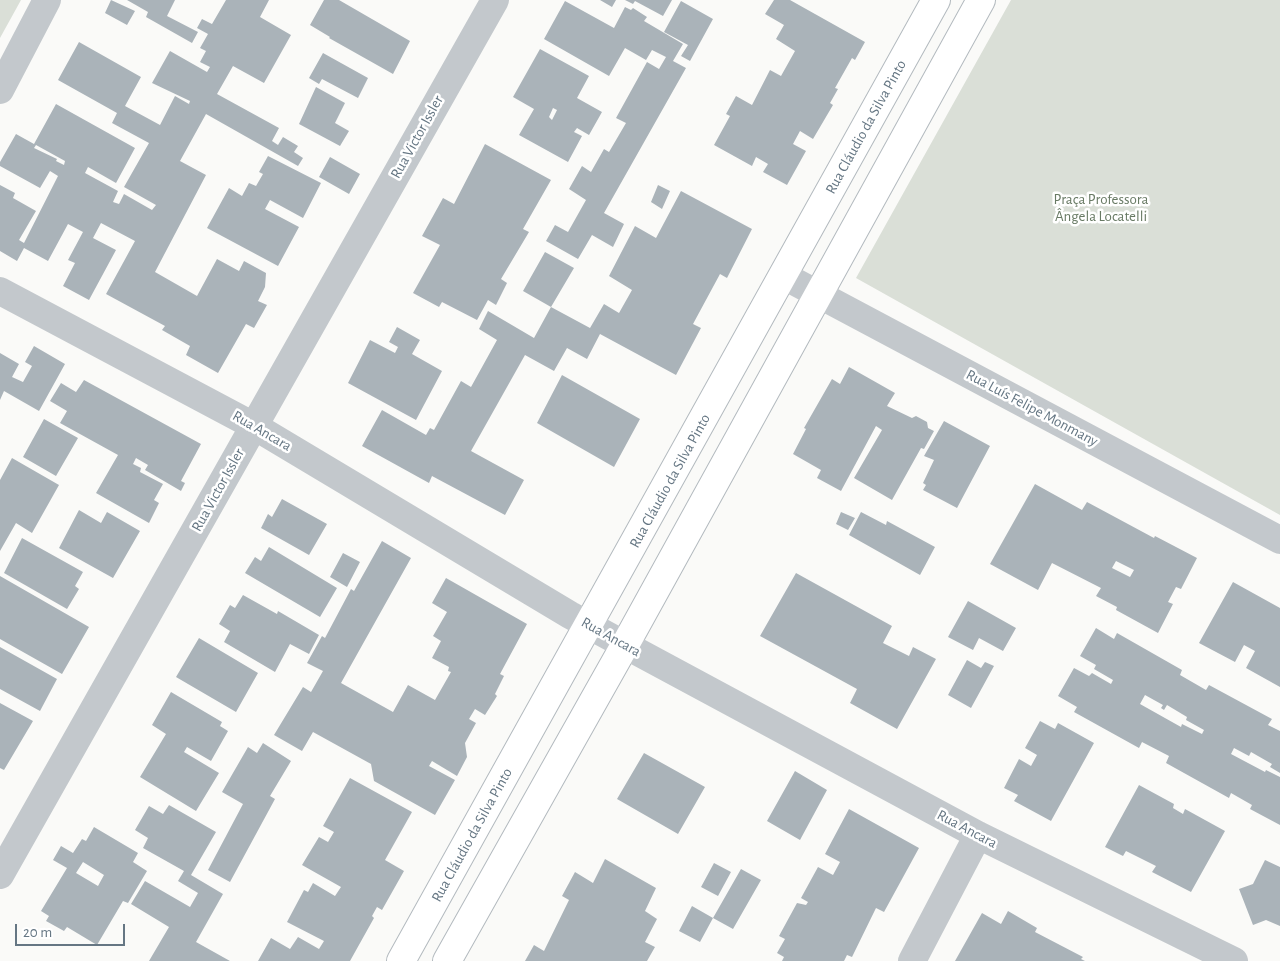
<!DOCTYPE html>
<meta charset="utf-8">
<style>
body{margin:0}
#map{position:relative;width:1280px;height:961px;overflow:hidden;background:#fafaf8;font-family:"Alegreya Sans",sans-serif}
canvas{display:block}
.scale{position:absolute;left:15px;top:924px;width:110px;height:22px;box-sizing:border-box;border:2px solid #657683;border-top:0;padding-left:6px;font-size:15px;line-height:18px;white-space:nowrap;color:#657683;-webkit-text-stroke:4px #fff;paint-order:stroke}
</style>
<div id="map">
<canvas width="1280" height="961"></canvas>
<div class="scale">20 m</div>
</div>
<script>
const context = document.querySelector('canvas').getContext('2d');
context.lineJoin = 'round';
function fillPath(path, color) { context.fillStyle = color; context.fill(path, 'evenodd'); }
function stroke(path, color, width, dash) { context.strokeStyle = color; context.lineWidth = width; context.lineCap = dash ? 'butt' : 'round'; context.setLineDash(dash || []); context.stroke(path); }
function label(font, color, halo, rows, align = 'center') {
  context.font = font + ' "Alegreya Sans",sans-serif'; context.lineWidth = 5; context.setLineDash([]); context.textBaseline = 'middle'; context.strokeStyle = halo; context.fillStyle = color; for (const [text, x, y, turn = 0] of rows) {
    context.save(); context.translate(x, y); context.rotate((+turn || 0) * Math.PI / 180); context.textAlign = isNaN(turn) ? turn : align; if (halo) context.strokeText(text, 0, 0); context.fillText(text, 0, 0); context.restore();
  }
}
fillPath(new Path2D(`
 M0,0H21L0,38Z
 M1011,0H1280V515L856,278Z`), '#dadfd7');
fillPath(new Path2D(`
 M111,0L135,11L127,25L105,13Z
 M127,0H175L167,16L198,32L192,43L146,17L148,12Z
 M226,0H269L260,17L291,35L264,83L233,66L217,94L279,128L272,141L278,145L283,137L298,146L294,152L303,158L298,166L206,114L180,161L206,175L155,272L197,296L217,259L239,271L244,261L266,273L265,287L258,301L267,305L254,328L246,324L218,373L186,355L190,346L162,330L165,326L106,294L135,241L101,223L93,238L116,250L89,300L63,286L75,263L68,260L83,232L68,224L48,261L24,248L17,261L0,251V185L15,193L13,198L36,211L19,240L24,243L58,176L50,171L40,188L0,166V162L16,134L34,144L56,104L135,148L116,183L88,167L85,173L118,191L113,202L119,204L124,194L152,210L156,205L124,187L149,143L112,123L117,113L58,80L79,42L141,77L125,106L160,125L175,96L189,104L190,101L152,83L170,51L207,72L210,67L200,62L206,51L200,48L208,34L197,28L202,19L212,24ZM36,145L65,161L64,165L56,161L57,159L34,148Z
 M324,0H339L410,41L393,74L329,38L330,37L310,25Z
 M600,0H616L612,7Z
 M625,0H672L663,16L635,1L633,4Z
 M774,0H790L865,42L855,60L852,58L835,88L838,89L830,103L833,105L813,139L800,131L793,144L806,151L787,185L763,172L768,164L756,157L752,166L714,145L730,116L726,114L736,96L752,105L770,70L781,76L795,51L776,39L784,25L765,14Z
 M565,1L614,28L625,7L631,10L633,8L647,17L644,21L683,44L673,61L686,68L604,213L624,224L613,247L592,235L578,259L546,241L555,225L568,232L586,200L569,189L582,166L591,172L604,149L609,152L626,123L616,118L647,62L659,69L666,57L652,50L646,60L625,48L609,76L544,39Z
 M681,1L713,19L690,61L681,56L688,45L664,32Z
 M540,49L589,76L577,98L602,112L589,135L577,128L574,132L582,136L568,162L519,135L534,109L513,97ZM553,108L557,110L552,120L549,117Z
 M323,53L368,78L358,98L322,79L319,84L309,78Z
 M316,87L345,103L335,123L349,131L340,146L299,124Z
 M485,144L551,180L523,229L529,232L501,279L507,283L496,305L488,300L477,320L442,302L439,307L413,293L440,245L422,236L443,198L454,204Z
 M268,156L321,183L303,218L270,200L265,209L299,227L278,266L207,228L229,188L242,196L249,183L256,186L263,174L259,172Z
 M330,157L360,174L349,194L319,177Z
 M658,185L670,191L662,209L651,202Z
 M681,191L752,229L727,278L720,274L693,324L701,328L676,375L600,334L587,359L567,348L554,371L525,355L471,451L524,480L505,515L432,476L429,483L362,446L382,410L426,435L430,428L434,430L461,381L471,387L497,340L479,329L488,311L534,338L551,307L590,328L604,304L619,313L632,290L609,276L635,226L656,238Z
 M545,252L574,268L551,307L523,291Z
 M397,327L420,340L412,354L442,371L416,420L348,383L370,340L395,353L398,347L389,342Z
 M34,346L65,364L39,411L4,391L0,400V353L19,364L12,377L23,382L32,366L25,362Z
 M849,367L895,393L887,406L912,418L916,416L927,422L928,428L934,431L924,449L921,448L892,500L854,478L882,430L876,426L841,491L817,478L821,470L793,454L806,429L804,428L832,379L840,384Z
 M562,375L640,419L614,467L537,423Z
 M84,380L201,444L181,481L185,483L181,491L145,470L148,465L136,458L133,464L141,468L140,472L163,484L154,500L159,503L149,523L96,493L118,455L60,423L67,411L50,401L61,383L76,392Z
 M44,419L78,438L56,476L23,457Z
 M944,421L990,446L957,508L923,490L926,485L923,483L934,460L924,456Z
 M12,458L59,485L32,533L16,523L0,551V480Z
 M1035,484L1082,510L1087,502L1154,538L1155,536L1197,558L1181,589L1176,587L1168,602L1173,604L1158,633L1116,610L1117,607L1096,596L1101,588L1052,563L1038,590L990,564ZM1116,561L1134,570L1130,577L1112,568Z
 M282,499L327,524L309,555L261,528L268,514L272,517Z
 M79,510L101,523L107,512L140,531L113,578L59,548Z
 M841,512L855,518L848,530L836,524Z
 M861,512L886,525L887,521L935,547L920,575L849,535Z
 M22,538L83,572L75,586L79,589L67,609L4,573Z
 M382,541L411,558L341,683L393,712L408,685L435,700L451,672L448,671L449,667L432,658L441,641L433,636L447,612L432,603L446,578L527,624L500,674L504,676L495,694L497,696L485,715L475,709L469,719L476,723L465,743L467,757L457,776L432,761L429,766L455,780L435,815L374,781L371,764L313,732L302,751L274,735L303,687L311,692L323,671L307,663L322,636L325,638L351,589L354,591Z
 M269,547L337,588L320,617L245,573L255,557L261,561Z
 M343,553L360,562L347,587L330,577Z
 M796,573L892,626L883,643L909,656L913,647L936,659L897,729L850,703L857,689L760,636Z
 M0,576L89,627L62,674L0,639Z
 M1233,582L1280,608V687L1246,668L1255,651L1244,645L1235,662L1199,643Z
 M243,595L277,614L278,611L319,635L309,654L290,644L275,672L224,642L230,631L219,624L230,605L235,608Z
 M968,601L1016,628L1003,651L979,638L973,650L948,637Z
 M1096,628L1114,639L1117,633L1182,670L1180,675L1206,690L1209,685L1272,719L1268,725L1280,731V773L1270,767L1272,764L1251,752L1249,756L1234,748L1231,754L1265,772L1266,770L1280,777V825L1250,809L1252,805L1231,793L1229,798L1166,763L1169,756L1142,742L1139,748L1074,712L1077,707L1058,696L1074,668L1089,676L1092,673L1111,684L1113,680L1094,669L1096,665L1080,656ZM1145,695L1163,705L1161,708L1164,710L1167,705L1187,717L1186,720L1204,730L1202,734L1182,724L1181,727L1140,704Z
 M199,638L258,673L236,712L176,677Z
 M0,647L57,679L40,711L0,689Z
 M967,660L981,668L985,662L994,666L971,708L948,695Z
 M171,692L222,722L220,726L228,731L211,761L187,747L184,752L219,773L196,811L140,777L166,734L152,725Z
 M0,703L33,721L4,770L0,768Z
 M1040,721L1055,729L1058,723L1094,743L1051,821L1014,801L1018,795L1004,788L1019,759L1031,766L1037,755L1025,748Z
 M263,743L291,761L270,796L275,799L230,882L208,870L243,804L222,792L248,747L257,753Z
 M644,753L705,787L678,834L617,799Z
 M795,771L827,790L800,840L767,821Z
 M350,778L412,812L385,860L404,871L382,910L377,907L372,916L374,918L350,961H258L271,938L290,949L298,937L319,949L324,941L287,922L304,890L308,892L313,883L335,896L341,887L302,865L319,837L328,842L334,832L323,826Z
 M1139,785L1174,804L1173,808L1183,814L1185,809L1225,831L1191,892L1152,872L1156,866L1126,851L1123,856L1105,847Z
 M169,805L216,832L191,875L223,894L196,942L230,961H149L169,927L131,904L145,881L190,907L198,893L178,881L184,871L143,848L148,838L135,830L149,806L163,814Z
 M849,809L919,848L884,912L876,908L852,957L847,955L844,961H782L784,957L777,953L785,939L779,936L797,903L806,905L808,902L801,898L818,867L833,875L840,862L825,854Z
 M94,827L138,853L133,862L147,871L128,903L123,901L97,945L67,927L64,931L46,921L49,916L41,911L67,868L53,860L61,846L73,853L82,839L86,841ZM83,862L104,875L98,886L76,873Z
 M605,859L656,888L645,911L657,919L645,942L655,947L647,961H525L534,945L544,951L569,900L562,896L575,872L593,883Z
 M1265,860L1280,867V926L1266,920L1253,925L1239,889L1253,884Z
 M714,863L731,872L718,896L701,887Z
 M741,869L761,880L733,929L713,918Z
 M692,906L713,918L700,942L679,931Z
 M1008,911L1037,928L1035,932L1083,957L1081,959L1085,961H955L982,913L1001,924Z`), '#aab3b9');
const secondary = new Path2D(`
 M401,961L936,0
 M447,961L625,645L981,0`);
stroke(secondary, '#b3babf', 30);
stroke(new Path2D(`
 M0,90L47,0
 M784,276L1280,540
 M0,291L254,426L570,615L625,645L978,835L1234,961
 M0,875L495,0
 M912,961L978,835`), '#c3c8cc', 28);
stroke(secondary, '#fff', 28);
label('15px', '#657683', '#fff', [
 ["Rua Cláudio da Silva Pinto",866,127,-61],
 ["Rua Victor Issler",417,137,-61],
 ["Rua Luís Felipe Monmany",1032,408,28],
 ["Rua Ancara",262,431,30],
 ["Rua Cláudio da Silva Pinto",670,481,-61],
 ["Rua Victor Issler",218,490,-61],
 ["Rua Ancara",611,637,29],
 ["Rua Ancara",967,829,28],
 ["Rua Cláudio da Silva Pinto",472,835,-61]
]);
label('15px', '#687a64', '#fff', [
 ["Praça Professora",1101,199],
 ["Ângela Locatelli",1101,216]
]);
</script>
